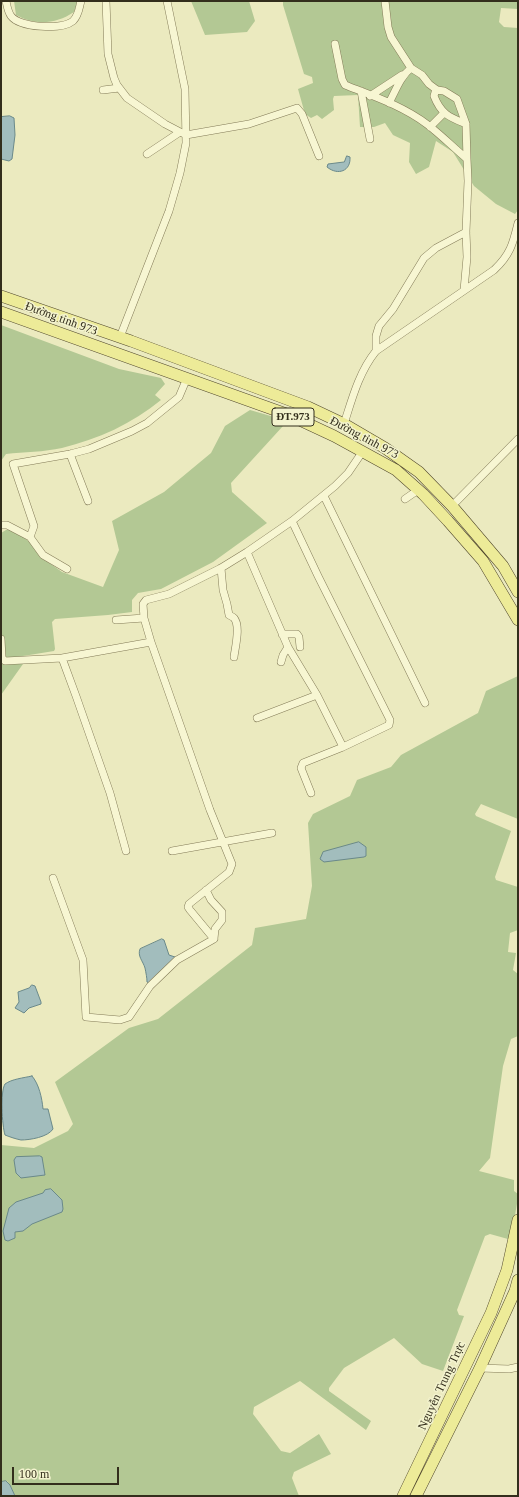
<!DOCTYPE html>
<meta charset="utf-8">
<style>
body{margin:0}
#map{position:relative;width:519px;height:1497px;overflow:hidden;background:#ebeabf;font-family:"Times New Roman",serif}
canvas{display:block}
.frame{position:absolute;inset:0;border:2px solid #332e1c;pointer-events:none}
.scale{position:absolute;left:12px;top:1467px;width:107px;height:18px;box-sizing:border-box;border:2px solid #332e1c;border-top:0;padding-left:5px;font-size:12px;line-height:14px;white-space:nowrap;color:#332e1c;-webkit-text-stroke:3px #f3f3ce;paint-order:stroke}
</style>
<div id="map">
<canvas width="519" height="1497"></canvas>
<div class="frame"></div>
<div class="scale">100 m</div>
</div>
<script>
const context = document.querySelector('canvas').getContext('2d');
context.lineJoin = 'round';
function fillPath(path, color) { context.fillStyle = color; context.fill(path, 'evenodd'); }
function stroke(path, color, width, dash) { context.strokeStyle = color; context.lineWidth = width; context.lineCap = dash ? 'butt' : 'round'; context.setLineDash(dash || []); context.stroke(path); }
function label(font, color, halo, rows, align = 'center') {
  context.font = font + ' "Times New Roman",serif'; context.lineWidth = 3; context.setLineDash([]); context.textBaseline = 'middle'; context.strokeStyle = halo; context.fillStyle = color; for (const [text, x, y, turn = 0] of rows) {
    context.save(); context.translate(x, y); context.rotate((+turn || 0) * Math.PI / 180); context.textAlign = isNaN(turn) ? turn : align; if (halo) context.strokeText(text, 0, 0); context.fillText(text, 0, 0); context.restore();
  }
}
fillPath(new Path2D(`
 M14,1H78L74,12C56,24 36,26 16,15Z
 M191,1H249L255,21L247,32L205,35Z
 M283,1H518V9L501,8L499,22L504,27L518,28V210L515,214L496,204L474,186L453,152L436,141L429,167L416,174L409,162L410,143L393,135L385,123L374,127H360L358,95L334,96L333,99L334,110L322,119L317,115L311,118L305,114L298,89L313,83L312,77L304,74L283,5Z
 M1,325L119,369L161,378L165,384L155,395L161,400C132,424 98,439 62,448C44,452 24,452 6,454L1,461Z
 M250,410L281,419L283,426L231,483L232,492L267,523L213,562L161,589L138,593L132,600V612L108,615L55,619L52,622L55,649L54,651L23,656V664L1,695V533L6,530H14L36,547L41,557L62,572L103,587L119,550L112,521L164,492L211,453L225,426Z
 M518,676V819L481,804L475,814L476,816L511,831L495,877L496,880L518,887V930L510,933L508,952L516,953L513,970L518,974V1036L511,1039L503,1066L490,1158L479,1171L514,1180V1191L518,1194V1198L511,1238L508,1239L490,1234L485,1236L457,1310L459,1315L464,1316L443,1371L422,1364L394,1338L344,1368L329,1388V1391L371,1421L366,1430L300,1381L254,1407L253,1414L281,1451L290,1453L319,1434L331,1454L294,1472L292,1478L299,1496H15L10,1485L7,1481L1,1482V1145L34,1148L68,1131L73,1124L55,1082L129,1028L158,1019L252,945L255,928L306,919L312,886L308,823L313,814L350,796L357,780L391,767L401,755L478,713L486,691Z`), '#b3c894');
const water = new Path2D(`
 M10,116L14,118L15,135L12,159L9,161L1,159V117Z
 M347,156L350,157C351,171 338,176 327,167L328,164L344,162Z
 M359,842L366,847V856L364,857L324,862L320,859L323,852Z
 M162,939L164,940L169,955L175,957C172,968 157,969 154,980L149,983L147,982C147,978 146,973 145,968C143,961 137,956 140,949Z
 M32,985L35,986L41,1002V1004L29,1008L24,1013L15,1008L19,1002L18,992L29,988Z
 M32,1076C39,1084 42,1098 43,1109H48L53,1129C48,1137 30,1140 21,1140C16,1139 10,1137 5,1135C2,1125 0,1092 5,1084C12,1079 23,1078 32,1076Z
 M40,1156L42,1157L45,1175L21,1178L16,1173L14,1160L16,1157Z
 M51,1189L62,1200L63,1209L62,1212L32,1224L23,1231L15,1232V1238L8,1241L5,1240L3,1231L9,1208L16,1202L43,1193L45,1190Z
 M6,1481L10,1485L15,1496H1V1482Z`);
fillPath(water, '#a2bdbd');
stroke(water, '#6a898a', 1);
const street = new Path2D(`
 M6,1C7,6 8,12 11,16C20,28 62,30 73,21C79,15 79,8 81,1
 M106,1L108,54L114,78L117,85L127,98L165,124L186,135L249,124L297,108L302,114L319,156
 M385,1L388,27L391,37L411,68L422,75L429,84L437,90L444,91L457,99L466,124L467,159
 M335,44L342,79L345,85C373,96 403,106 428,125C441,135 454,148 467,159L468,181L466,232L467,257L464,290
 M436,89L434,96C441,114 449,117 466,124
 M103,90L119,88
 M361,91L370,139
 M370,96L402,75
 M389,103C396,90 400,77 411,68
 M430,127L444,113
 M147,154L180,132
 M120,337L169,211L180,173L186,143L185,89L167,1
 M376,351V336L379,326L393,309L424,258L436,248L466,232
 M344,424C352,399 359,372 376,351L494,270C510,255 513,244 518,223
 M70,454L88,501
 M324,496L425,703
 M405,499L418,490
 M452,506L518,439
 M292,521L318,576L390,720L389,725L343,747L303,763L301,768L311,793
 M1,525H7L30,537L43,555L67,569
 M30,537L34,526L13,464L70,454L89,449L132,431L147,423L179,397L187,378
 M247,552L288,647L317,695L343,747
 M221,568L223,590L227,604L229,615C231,616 233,617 234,618C241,626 235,648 234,657
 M116,620L144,618
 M282,634H297L299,637L300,647
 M1,639L2,658L5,661L62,658
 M281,662L283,655L288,647
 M257,718L317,695
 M126,851L110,793L76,696L62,658L151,642
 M172,851L272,833
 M53,878L83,960L86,1017L120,1020L129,1017L150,986L177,960L214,939L215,929L222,920V912L211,900L206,890
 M214,939L190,910L188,907L189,904L229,872L232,864L210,810L151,642L144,618L143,604L146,600L169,594L221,568L247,552L292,521L335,486L348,473L363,451
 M480,1368L509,1369L518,1367`);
const primary = new Path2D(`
 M1,296L131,341L308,407L344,424L385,448L419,472L452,506L503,566L518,592
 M1,312L289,415L334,436L396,470L423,494L448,521L483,561L518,620
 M403,1496L491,1313L507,1270L518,1220
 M416,1496L480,1368L515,1291L518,1280`);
stroke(street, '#837b58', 8);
stroke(primary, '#50472d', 12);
stroke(street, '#f7f6d2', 7);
stroke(primary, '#edeb98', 11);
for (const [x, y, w] of [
 [293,417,42]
]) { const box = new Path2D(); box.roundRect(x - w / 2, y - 9, w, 18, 3); context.fillStyle = '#f3f3ce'; context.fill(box); stroke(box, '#332e1c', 1); }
label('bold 11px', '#332e1c', null, [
 ["ĐT.973",293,417]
]);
label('12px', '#332e1c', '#f3f3ce', [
 ["Đường tỉnh 973",61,319,20],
 ["Đường tỉnh 973",364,438,28],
 ["Nguyễn Trung Trực",442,1386,-65]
]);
</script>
